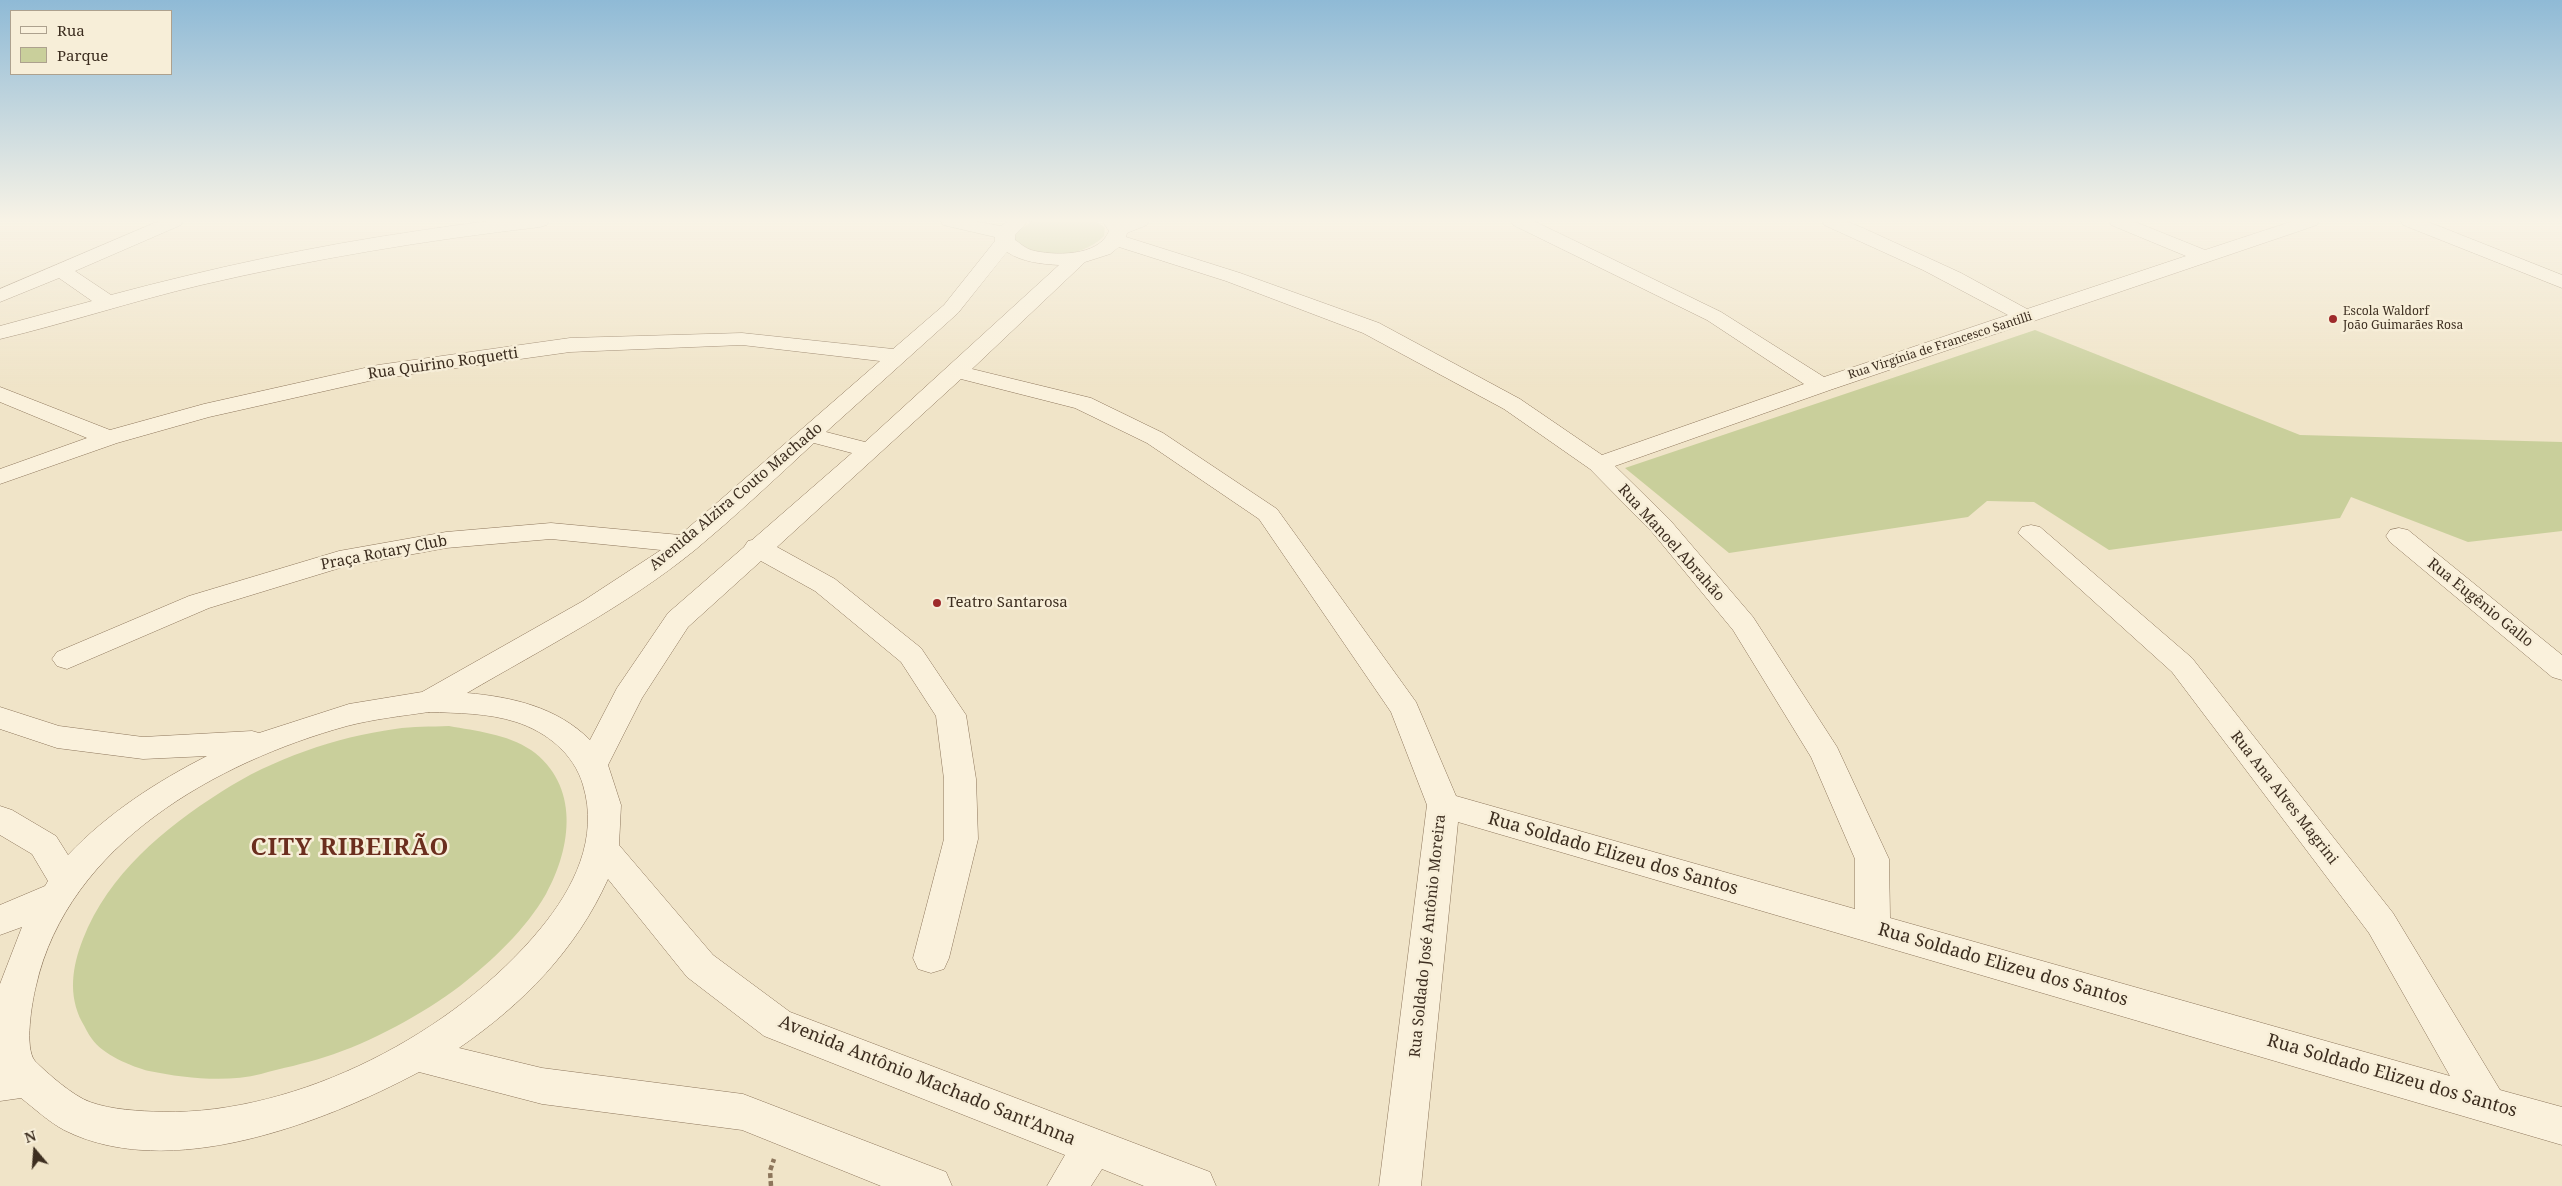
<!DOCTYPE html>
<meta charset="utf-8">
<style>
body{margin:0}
#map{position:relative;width:2562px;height:1186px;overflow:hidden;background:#f0e4c8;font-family:"Noto Serif",serif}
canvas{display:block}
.legend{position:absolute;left:10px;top:10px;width:162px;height:65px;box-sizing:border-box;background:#f7eed8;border:1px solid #ada18e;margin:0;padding:6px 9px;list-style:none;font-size:15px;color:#3d2e20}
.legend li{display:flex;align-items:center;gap:10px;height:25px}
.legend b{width:25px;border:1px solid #ada18e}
.north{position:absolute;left:10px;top:1126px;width:50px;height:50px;-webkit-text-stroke:4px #f7eed8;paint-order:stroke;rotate:342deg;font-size:14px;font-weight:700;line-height:20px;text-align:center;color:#3d2e20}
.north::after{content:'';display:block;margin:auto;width:18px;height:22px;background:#3d2e20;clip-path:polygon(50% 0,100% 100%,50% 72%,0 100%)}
</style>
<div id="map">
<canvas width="2562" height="1186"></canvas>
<ul class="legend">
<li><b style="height:6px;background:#faf1dc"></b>Rua</li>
<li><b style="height:14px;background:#c9cf9b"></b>Parque</li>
</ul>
<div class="north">N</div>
</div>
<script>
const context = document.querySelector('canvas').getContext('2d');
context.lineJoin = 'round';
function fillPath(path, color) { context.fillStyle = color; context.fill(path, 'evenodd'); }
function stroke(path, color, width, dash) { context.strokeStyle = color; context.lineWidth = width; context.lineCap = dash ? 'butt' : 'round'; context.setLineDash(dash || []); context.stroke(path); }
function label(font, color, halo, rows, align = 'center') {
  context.font = font + ' "Noto Serif",serif'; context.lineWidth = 5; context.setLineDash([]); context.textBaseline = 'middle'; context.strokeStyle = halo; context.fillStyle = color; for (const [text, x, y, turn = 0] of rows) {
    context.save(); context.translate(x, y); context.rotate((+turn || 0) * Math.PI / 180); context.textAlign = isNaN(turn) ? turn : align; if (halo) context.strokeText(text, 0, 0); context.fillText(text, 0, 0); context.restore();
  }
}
fillPath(new Path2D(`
 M1032,221H1096L1105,228L1104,236C1084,257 1035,264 1015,240L1016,232Z
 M2035,330L2300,435L2562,442V531L2468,542L2351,497L2340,518L2109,550L2034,502L1987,501L1968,517L1729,553L1625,468Z
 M449,726C476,731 507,734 531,750C580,785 572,847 546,894C526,929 492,961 460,986C423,1014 370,1043 325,1057C304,1064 282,1068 261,1074C226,1083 184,1078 149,1071C132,1067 102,1054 92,1039C88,1034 85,1027 82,1022C68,995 72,967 83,939C108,875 164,828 221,792C272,759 336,737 395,729C413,726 431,727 449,726Z`), '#c9cf9b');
const minor = new Path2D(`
 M159,221H183L181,225L75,271L111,295C212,268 314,246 417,231C460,225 506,216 549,221L547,225L540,227C426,240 313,259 201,285C133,301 67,323 0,339V326L92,301L59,278L0,302V289Z
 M941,221H974L1001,226L1008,221H1028L1015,235V240C1020,243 1025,248 1031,250C1053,256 1099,257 1109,231L1102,221H1149L1147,225L1127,233L1126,237L1240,273L1379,323L1520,399L1602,455L1804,384L1707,320L1513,225L1511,221H1534L1721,312L1824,377L2008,315L1923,270L1824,225L1822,221H1846L1863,228L1961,273L2027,309L2186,256L2111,225L2109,221H2133L2205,250L2293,221H2319L2317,225L1830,390L1615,466L1670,520L1753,617L1837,747L1889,859L1890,918L2450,1076L2369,933L2172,672L2018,533L2022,527L2031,525L2040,527L2192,658L2393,913L2500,1090L2562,1107V1145L1458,822L1421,1186H1379L1427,805L1391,712L1259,519L1147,443L1075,408L961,379L777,547L835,579L921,648L966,715L976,779L978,839L949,958L944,969L931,973L918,969L913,958L944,839V779L936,716L901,662L815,591L761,561L688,627L642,698L608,765L621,805L619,845L713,955L790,1012L1210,1172L1216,1186H1144L1102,1169L1091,1186H1047L1065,1155L764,1036L687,977L608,879C576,950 523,1004 459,1048L542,1068L743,1094L946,1172L952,1186H881L742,1130L542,1104L419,1072C323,1123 169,1183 64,1130C49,1122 35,1109 21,1098L0,1101V984L22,927L0,935V905L45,886L48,881L32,854L0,835V806L12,810L56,836L68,855C108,813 156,782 207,756L143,759L57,748L0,729V707L59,726L143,737L252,731L259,733L349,704L422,692L583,601L661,550L551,539L446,548L343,567L209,608L67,669L57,666L52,659L57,652L189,596L339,551L446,532L551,523L680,535L880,361L742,345L570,352L378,379L209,417L117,443L0,484V469L87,438L0,402V387L110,430L204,404L378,365L570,338L742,333L893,349L944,305L995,241V237L943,225ZM1119,247L1226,281L1363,333L1504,409L1590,469L1652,532L1733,630L1811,757L1855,859V909L1456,796L1416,702L1277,509L1163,433L1091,398L972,369L1085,262L1110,254ZM1007,252C1022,262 1041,264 1059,265L865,442L826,432L958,313ZM814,443L852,453L752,540L748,541L744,547L668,613L617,688L590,740C557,707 512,697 467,693C544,648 626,606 695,550C736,516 775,479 814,443ZM429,712C458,713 488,713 516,722C547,732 574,754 583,785C599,838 574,888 541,928C455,1033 299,1114 163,1112C139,1111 112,1110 90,1102C73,1096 47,1073 35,1061C24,1048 32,1002 36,986C68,844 217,762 347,726C374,719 402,716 429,712Z
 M2401,221H2426L2562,275V288L2403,225Z
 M2399,528L2408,530L2562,655V680L2552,677L2390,542L2386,536L2390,530Z`);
stroke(minor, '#8d765c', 1);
stroke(new Path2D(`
 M771,1186L770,1171L774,1159`), '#8d765c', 4.5, [5, 3]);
fillPath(minor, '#faf1dc');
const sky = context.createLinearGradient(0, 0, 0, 387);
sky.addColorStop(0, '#8fbad6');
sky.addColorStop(0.57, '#f8f3e6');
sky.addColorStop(1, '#f8f3e600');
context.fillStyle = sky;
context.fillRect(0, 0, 2562, 387);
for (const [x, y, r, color] of [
 [2333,319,5,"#9e2a2b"],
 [937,603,5,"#9e2a2b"]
]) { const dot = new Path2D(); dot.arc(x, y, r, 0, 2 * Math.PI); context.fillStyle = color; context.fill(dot); stroke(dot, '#f7eed8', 2); }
label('12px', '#3d2e20', '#f7eed8', [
 ["Escola Waldorf",2343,312],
 ["João Guimarães Rosa",2343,326]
], 'left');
label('12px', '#3d2e20', '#f7eed8', [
 ["Rua Virgínia de Francesco Santilli",1940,346,-18]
]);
label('15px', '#3d2e20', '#f7eed8', [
 ["Rua Quirino Roquetti",443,364,-8],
 ["Avenida Alzira Couto Machado",736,497,-40],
 ["Rua Manoel Abrahão",1671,543,48],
 ["Praça Rotary Club",384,553,-11],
 ["Rua Eugênio Gallo",2480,603,39],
 ["Rua Ana Alves Magrini",2284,798,52],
 ["Rua Soldado José Antônio Moreira",1428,936,-84]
]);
label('15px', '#3d2e20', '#f7eed8', [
 ["Teatro Santarosa",947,603]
], 'left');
label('18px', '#3d2e20', '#f7eed8', [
 ["Rua Soldado Elizeu dos Santos",1613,854,16],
 ["Rua Soldado Elizeu dos Santos",2003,965,16],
 ["Rua Soldado Elizeu dos Santos",2392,1076,16],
 ["Avenida Antônio Machado Sant'Anna",927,1081,22]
]);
context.letterSpacing = '1px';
label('bold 24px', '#6b2e1e', '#f7eed8', [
 ["CITY RIBEIRÃO",350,848]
]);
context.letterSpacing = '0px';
</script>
